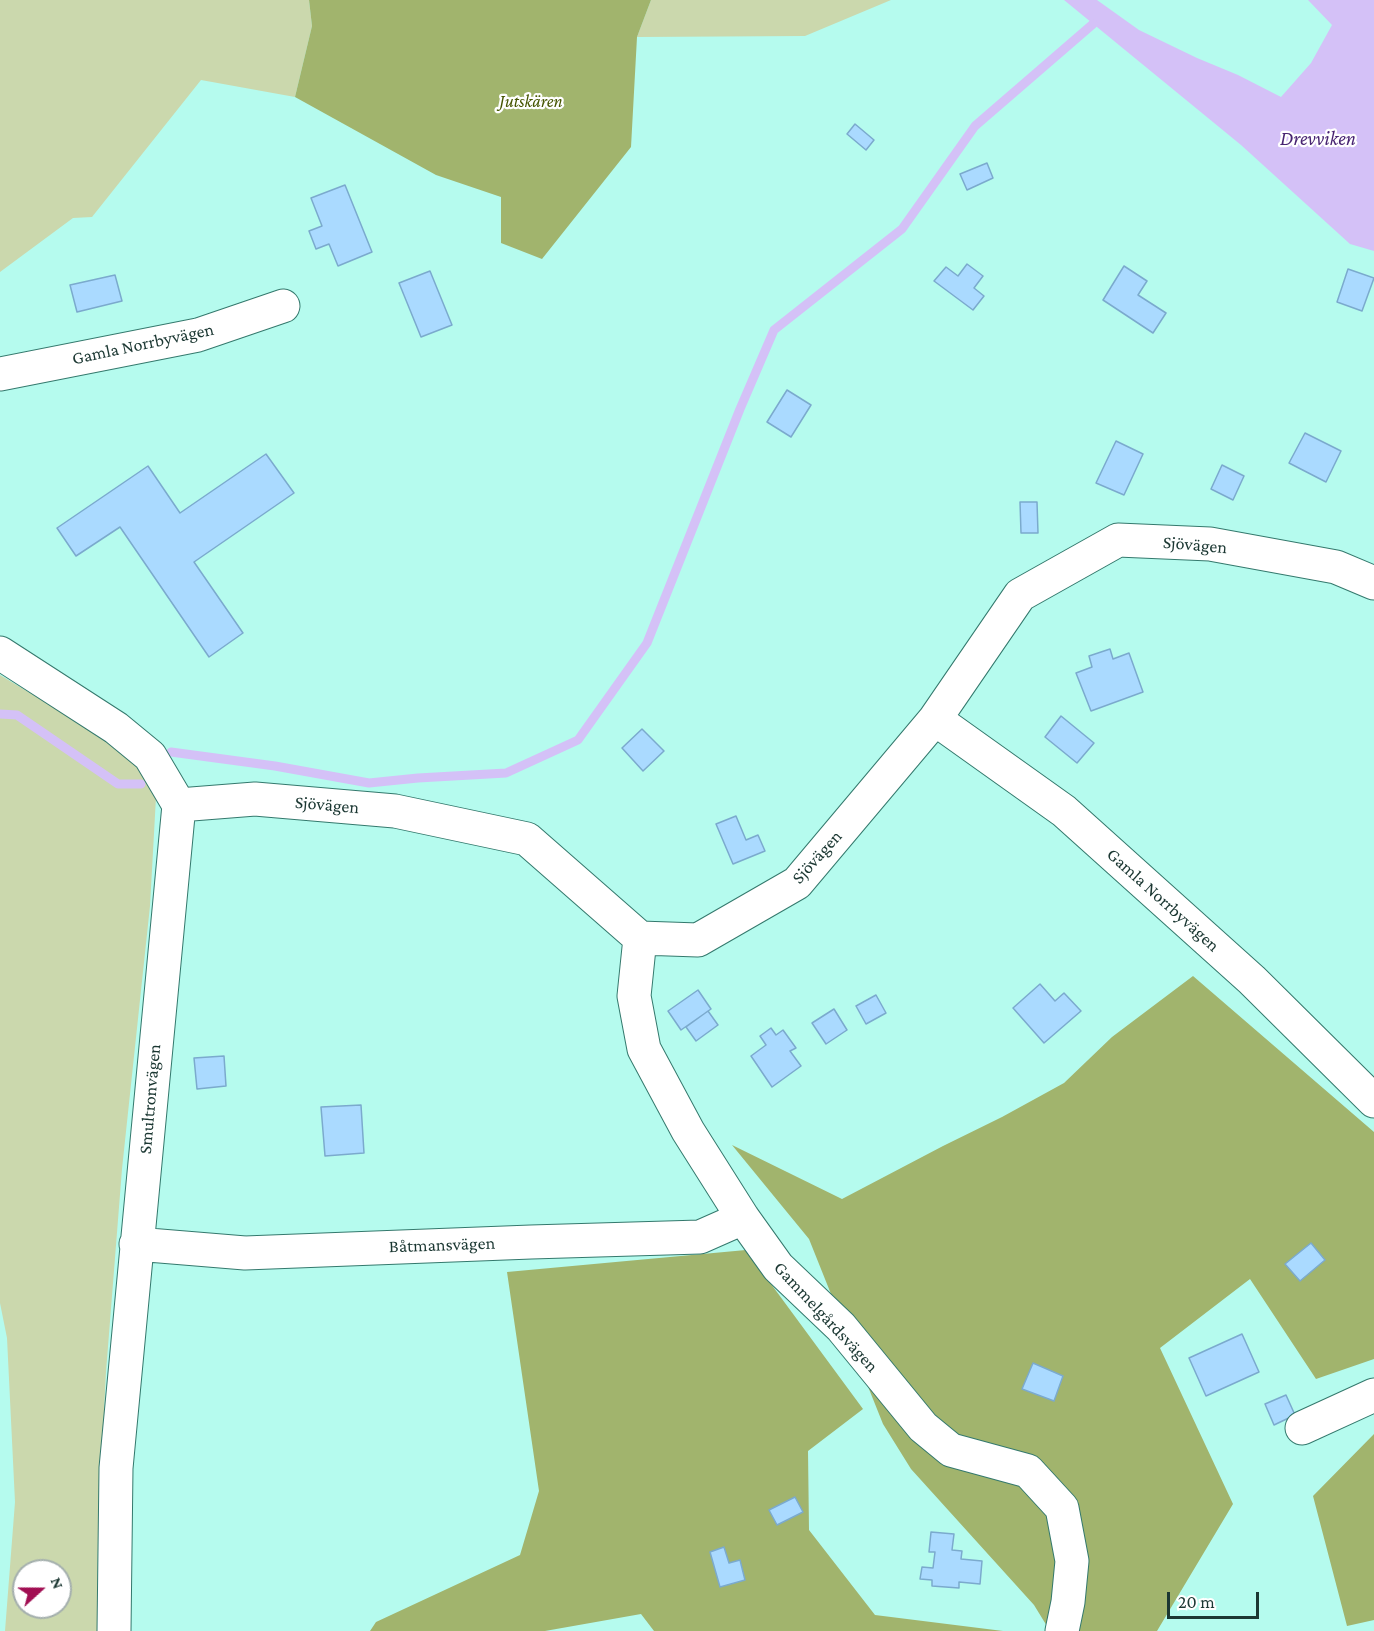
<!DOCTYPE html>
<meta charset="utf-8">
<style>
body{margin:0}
#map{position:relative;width:1374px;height:1631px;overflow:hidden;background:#b5fbee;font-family:"Crimson Pro",serif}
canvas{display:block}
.north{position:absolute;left:12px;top:1559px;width:60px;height:60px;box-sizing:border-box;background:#fff;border:2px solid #a4afad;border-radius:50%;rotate:69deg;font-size:16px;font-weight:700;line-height:24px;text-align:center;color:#1b3732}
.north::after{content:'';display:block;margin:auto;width:21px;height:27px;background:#a10e52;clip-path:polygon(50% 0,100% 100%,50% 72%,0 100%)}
.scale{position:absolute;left:1167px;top:1592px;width:92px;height:27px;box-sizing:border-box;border:3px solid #1b3732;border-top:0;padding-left:8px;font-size:18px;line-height:21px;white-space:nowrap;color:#1b3732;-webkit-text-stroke:4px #fff;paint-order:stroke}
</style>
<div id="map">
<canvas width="1374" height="1631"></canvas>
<div class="north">N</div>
<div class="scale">20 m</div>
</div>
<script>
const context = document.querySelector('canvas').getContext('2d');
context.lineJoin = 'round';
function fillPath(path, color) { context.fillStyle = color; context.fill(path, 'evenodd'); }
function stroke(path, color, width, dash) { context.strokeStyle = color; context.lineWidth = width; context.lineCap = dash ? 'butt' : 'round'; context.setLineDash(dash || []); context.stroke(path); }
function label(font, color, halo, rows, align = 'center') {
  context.font = font + ' "Crimson Pro",serif'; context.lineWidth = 4.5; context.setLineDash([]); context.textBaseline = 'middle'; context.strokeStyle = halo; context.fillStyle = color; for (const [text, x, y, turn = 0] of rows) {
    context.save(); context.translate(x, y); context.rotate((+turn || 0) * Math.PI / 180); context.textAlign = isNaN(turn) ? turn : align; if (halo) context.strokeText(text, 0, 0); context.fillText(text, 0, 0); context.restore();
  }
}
fillPath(new Path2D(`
 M0,0H309L312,26L295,97L201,80L92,217L73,218L0,272Z
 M651,0H891L805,36L637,37Z
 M0,675L107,739L139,761L156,797L150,906L122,1169L106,1372L98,1531L97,1631H5L15,1502L7,1338L0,1303ZM24,1571H60V1607H24Z`), '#cbd8ad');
fillPath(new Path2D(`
 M309,0H651L637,37L631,147L542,259L501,243V197L436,175L295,97L312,26Z
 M1193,976L1374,1132V1359L1316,1379L1250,1279L1160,1348L1233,1504L1157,1631H1050L1034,1605L911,1469L883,1424L809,1239L732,1145L842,1199L943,1146L1002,1117L1064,1083L1112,1037Z
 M746,1250L863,1409L808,1451L809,1530L875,1615L1003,1631H654L641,1614L545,1631H370L376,1622L520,1555L539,1491L507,1272Z
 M1374,1434V1620L1347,1626L1313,1496Z`), '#a1b46d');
fillPath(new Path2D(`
 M1064,0H1097L1139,30L1197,58L1238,75L1281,97L1311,63L1332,25L1308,0H1374V251L1350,244L1241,145Z`), '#d4c1f7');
stroke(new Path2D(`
 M0,714L17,715L118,784H141
 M171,752L275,766L369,783L418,778L506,773L578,740L647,643L740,409L774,330L902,229L975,126L1093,24`), '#d4c1f7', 9);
const building = new Path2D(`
 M855,124L874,140L866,150L847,134Z
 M987,163L993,178L967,190L960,174Z
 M345,185L372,252L338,266L329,244L316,249L309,231L322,226L311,198Z
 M967,264L983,276L974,288L984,296L973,310L934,281L946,267L958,276Z
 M1124,266L1147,281L1138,295L1166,313L1153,333L1103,300Z
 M1348,269L1374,278L1362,311L1337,302Z
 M430,271L452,325L421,337L399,283Z
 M115,275L122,301L77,312L70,285Z
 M787,390L811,405L791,437L767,422Z
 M1305,433L1341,451L1326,482L1289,463Z
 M1116,441L1143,454L1124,495L1096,483Z
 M266,454L294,493L194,562L243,633L209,657L120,527L76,556L57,528L148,466L180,513Z
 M1222,465L1244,476L1233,500L1211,489Z
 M1020,502H1037L1038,533H1021Z
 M1110,649L1113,659L1129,653L1143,692L1091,711L1076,673L1092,667L1089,656Z
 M1061,716L1094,743L1077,763L1045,737Z
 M642,729L664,751L643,771L622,748Z
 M736,816L746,840L758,835L765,851L733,864L716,824Z
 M1040,984L1055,1001L1064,993L1081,1011L1044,1043L1013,1008Z
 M698,990L711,1009L681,1030L668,1011Z
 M876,995L886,1013L866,1024L856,1006Z
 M834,1009L847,1030L826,1044L812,1023Z
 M708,1011L718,1025L696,1041L686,1027Z
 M771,1028L776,1035L783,1030L796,1048L790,1051L801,1066L772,1087L751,1056L766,1045L760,1036Z
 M224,1056L226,1086L197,1089L194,1058Z
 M361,1105L364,1153L325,1156L321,1107Z
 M1311,1243L1325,1260L1300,1281L1285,1264Z
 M1242,1334L1259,1372L1206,1396L1189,1358Z
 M1033,1363L1063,1376L1054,1401L1022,1389Z
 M1286,1395L1295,1415L1274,1425L1265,1404Z
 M795,1497L803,1512L777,1525L769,1510Z
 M931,1532L954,1534L952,1550L962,1551L961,1559L982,1561L980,1584L959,1582V1588L932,1586V1580L920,1579L922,1567L933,1568L935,1552H929Z
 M724,1547L729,1563L740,1560L745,1580L720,1587L710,1552Z`);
fillPath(building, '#aadaff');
stroke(building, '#7baacd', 1.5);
const minor = new Path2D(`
 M0,374L198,335L283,306
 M0,653L116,728L150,756L179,805L116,1468L114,1631
 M935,719L1064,811L1252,980L1374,1101
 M179,805L255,799L395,811L527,839L640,938L698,940L797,883L935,719L1020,595L1118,540L1210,544L1336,567L1374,583
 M640,938L634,996L644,1049L688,1131L743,1218L778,1267L841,1327L923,1427L951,1450L1028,1471L1062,1508L1072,1561L1068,1602L1062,1631
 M136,1244L245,1253L531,1242L700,1237L743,1218
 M1302,1428L1374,1395`);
stroke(minor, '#34796d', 35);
stroke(minor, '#fff', 33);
label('italic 18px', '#455500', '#fff', [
 ["Jutskären",531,101]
]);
label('18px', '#1b3732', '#fff', [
 ["Gamla Norrbyvägen",143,344,-12],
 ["Sjövägen",1195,545,5],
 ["Sjövägen",327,805,5],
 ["Sjövägen",817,857,-48],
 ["Gamla Norrbyvägen",1163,900,42],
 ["Smultronvägen",150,1099,-85],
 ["Båtmansvägen",442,1245,-2],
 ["Gammelgårdsvägen",826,1317,47]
]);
label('italic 20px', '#482472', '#fff', [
 ["Drevviken",1318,139]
]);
</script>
